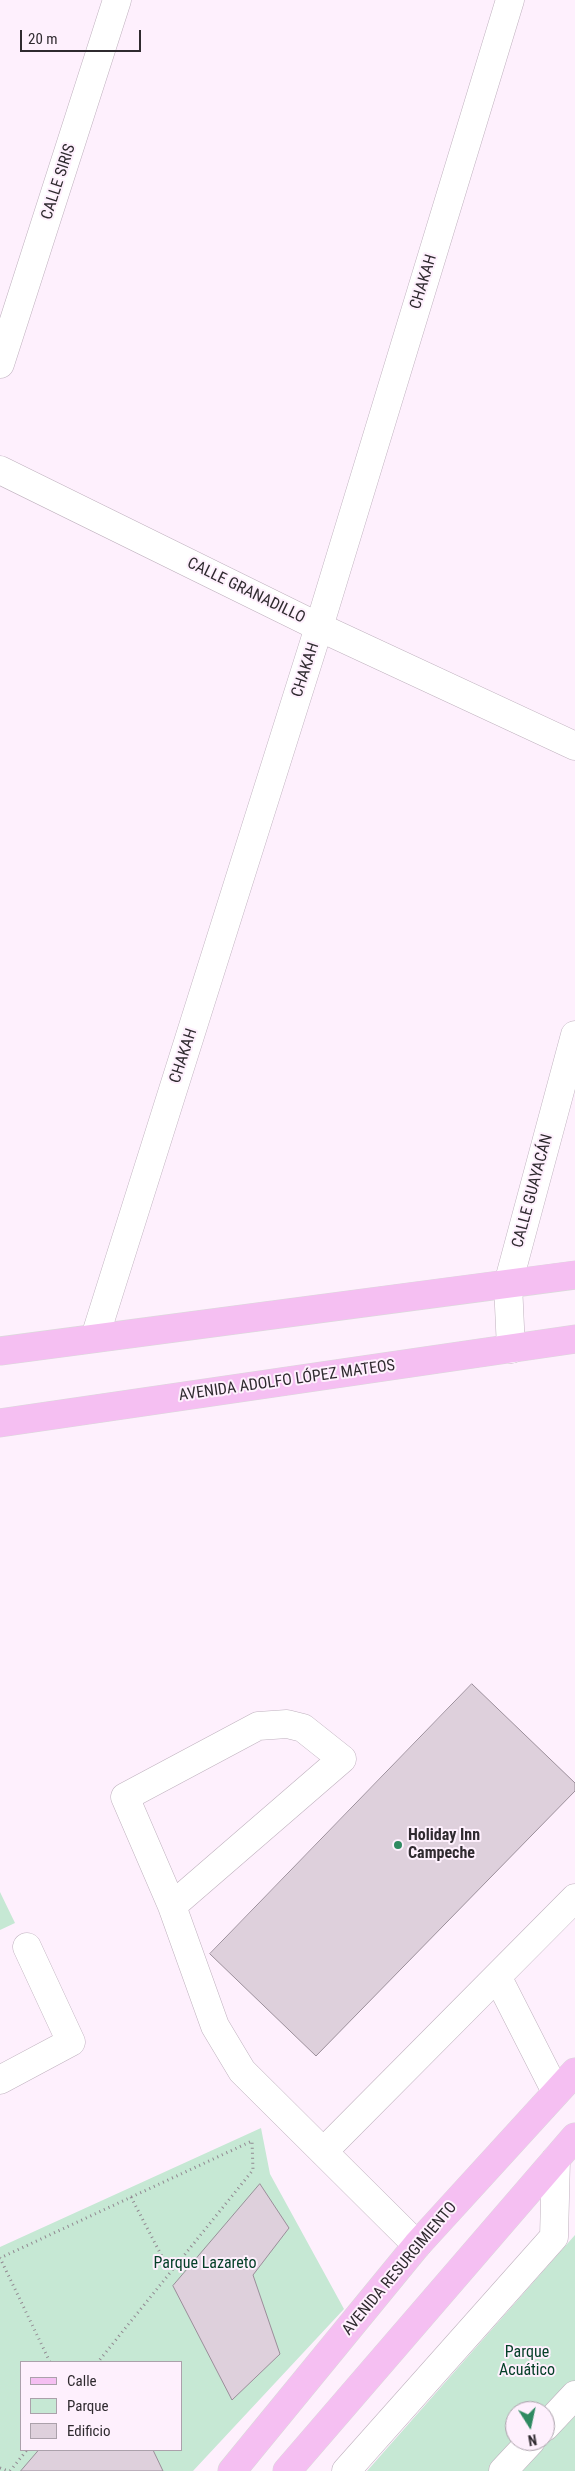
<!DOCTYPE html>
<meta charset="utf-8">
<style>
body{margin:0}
#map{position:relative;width:575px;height:2471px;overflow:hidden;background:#fef0fd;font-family:"Roboto Condensed",sans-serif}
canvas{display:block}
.legend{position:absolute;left:20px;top:2361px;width:162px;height:90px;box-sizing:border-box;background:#fef0fd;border:1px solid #aba1ab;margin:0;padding:6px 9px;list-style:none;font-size:15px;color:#2f2a2f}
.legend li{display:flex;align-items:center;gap:10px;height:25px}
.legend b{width:25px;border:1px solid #aba1ab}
.north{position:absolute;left:505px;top:2401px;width:50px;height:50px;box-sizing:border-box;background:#fef0fd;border:1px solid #aba1ab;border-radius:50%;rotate:170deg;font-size:14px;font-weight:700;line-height:20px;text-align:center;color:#2f2a2f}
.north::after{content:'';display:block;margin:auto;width:18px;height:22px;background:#2f8a61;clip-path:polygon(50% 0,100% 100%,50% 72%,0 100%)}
.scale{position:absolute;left:20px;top:30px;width:121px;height:22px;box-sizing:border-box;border:2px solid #2f2a2f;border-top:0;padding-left:6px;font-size:15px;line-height:18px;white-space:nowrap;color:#2f2a2f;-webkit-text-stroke:4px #fef0fd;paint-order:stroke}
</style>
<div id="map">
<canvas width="575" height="2471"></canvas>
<ul class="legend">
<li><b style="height:6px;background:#f5bff2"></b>Calle</li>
<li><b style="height:14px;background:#c6e8d4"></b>Parque</li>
<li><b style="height:14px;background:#ded0dc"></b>Edificio</li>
</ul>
<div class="north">N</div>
<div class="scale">20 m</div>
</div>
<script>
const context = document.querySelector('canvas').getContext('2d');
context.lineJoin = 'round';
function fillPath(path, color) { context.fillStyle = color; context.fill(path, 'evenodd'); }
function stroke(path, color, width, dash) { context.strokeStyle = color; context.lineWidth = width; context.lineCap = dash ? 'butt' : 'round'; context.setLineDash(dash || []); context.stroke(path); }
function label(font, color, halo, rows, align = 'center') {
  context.font = font + ' "Roboto Condensed",sans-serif'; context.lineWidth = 4; context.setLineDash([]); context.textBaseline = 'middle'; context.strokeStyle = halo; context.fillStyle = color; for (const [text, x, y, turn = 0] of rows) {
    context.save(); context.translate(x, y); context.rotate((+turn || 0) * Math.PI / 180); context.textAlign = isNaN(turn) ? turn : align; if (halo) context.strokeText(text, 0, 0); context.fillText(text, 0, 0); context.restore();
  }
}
fillPath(new Path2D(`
 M0,1892L15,1923L0,1930Z
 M261,2128L270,2174L344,2309L193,2471H0V2247ZM21,2362H181V2450H21Z
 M575,2235V2471H367ZM515,2411H545V2441H515Z`), '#c6e8d4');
const building = new Path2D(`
 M472,1684L575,1783V1791L316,2056L210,1954Z
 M260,2184L289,2228L253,2275L280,2354L232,2400L173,2286Z
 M39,2450H153L163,2471H21Z`);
fillPath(building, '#ded0dc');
stroke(building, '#9b8e9a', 1);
const minor = new Path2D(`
 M0,364L117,0
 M0,470L319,627L575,746
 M95,1337L319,627L510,0
 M511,1349L508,1284L575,1035
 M172,1906L342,1759L303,1728L287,1724L258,1726L125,1797L172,1906L215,2026L242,2071L417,2245
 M498,1978L556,2092
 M0,2080L71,2042L27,1947
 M325,2150L575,1898
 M545,2427L575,2395
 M346,2471L554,2237L556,2159
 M503,2471L531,2441`);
const major = new Path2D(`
 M0,1351L575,1275
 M0,1423L575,1339
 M232,2471L417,2245L575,2072
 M287,2471L575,2137`);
stroke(minor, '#bfb1be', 29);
stroke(major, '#dad9da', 29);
stroke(new Path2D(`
 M131,2197L170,2272
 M50,2362L0,2258L252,2141L253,2170L98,2362
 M0,2468L8,2471
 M10,2471L27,2450`), '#918891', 3, [1, 4]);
stroke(minor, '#fff', 28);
stroke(major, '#f5bff2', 28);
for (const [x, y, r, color] of [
 [398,1845,5,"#2f8a61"]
]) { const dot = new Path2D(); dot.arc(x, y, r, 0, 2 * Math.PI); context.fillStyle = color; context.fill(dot); stroke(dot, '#fef0fd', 2); }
label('16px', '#2f2a2f', '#fef0fd', [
 ["CALLE SIRIS",59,182,-72],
 ["CHAKAH",424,282,-73],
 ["CALLE GRANADILLO",246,591,26],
 ["CHAKAH",306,670,-72],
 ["CHAKAH",184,1056,-72],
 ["CALLE GUAYACÁN",533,1191,-75],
 ["AVENIDA ADOLFO LÓPEZ MATEOS",287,1381,-8],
 ["AVENIDA RESURGIMIENTO",400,2269,-50]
]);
label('bold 16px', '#2f2a2f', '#fef0fd', [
 ["Holiday Inn",408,1836],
 ["Campeche",408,1854]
], 'left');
label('16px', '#064029', '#fef0fd', [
 ["Parque Lazareto",205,2264],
 ["Parque",527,2353],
 ["Acuático",527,2371]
]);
</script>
